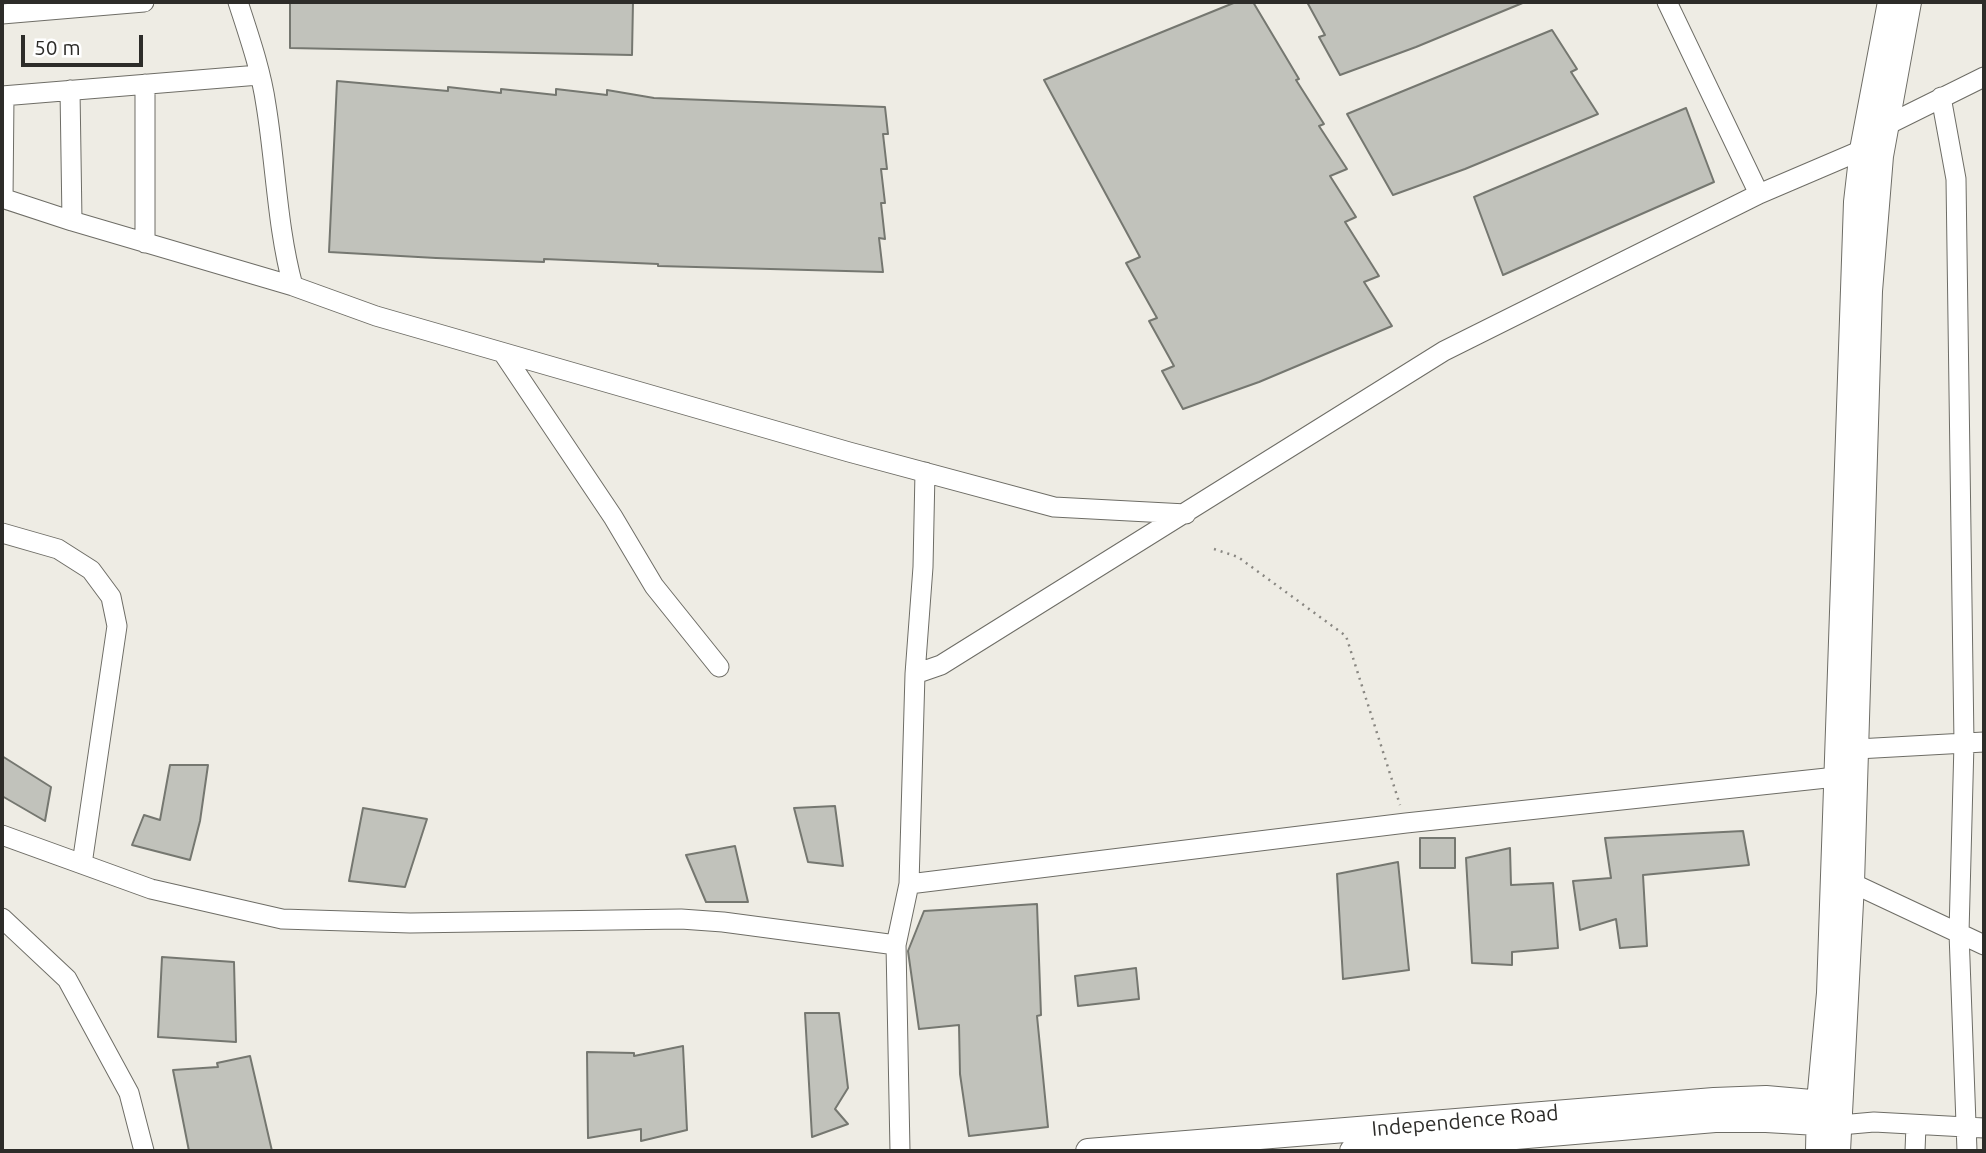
<!DOCTYPE html>
<style>
body{margin:0}
#map{position:relative;width:1986px;height:1153px;overflow:hidden;background:#eeece4;font-family:Ubuntu,sans-serif}
canvas{display:block}
.frame{position:absolute;inset:0;border:4px solid #2d2c29;pointer-events:none}
.scale{position:absolute;left:21px;top:35px;width:122px;height:32px;box-sizing:border-box;border:4px solid #2d2c29;border-top:0;padding-left:9px;font-size:21px;line-height:24px;white-space:nowrap;color:#2d2c29;-webkit-text-stroke:5px #fff;paint-order:stroke}
</style>
<div id="map">
<canvas width="1986" height="1153"></canvas>
<div class="frame"></div>
<div class="scale">50 m</div>
</div>
<script>
const context = document.querySelector('canvas').getContext('2d');
context.lineJoin = 'round';
function fillPath(path, color) { context.fillStyle = color; context.fill(path, 'evenodd'); }
function stroke(path, color, width, dash) { context.strokeStyle = color; context.lineWidth = width; context.lineCap = dash ? 'butt' : 'round'; context.setLineDash(dash || []); context.stroke(path); }
function label(font, color, halo, rows, align = 'center') {
  context.font = font + ' Ubuntu,sans-serif'; context.lineWidth = 5; context.setLineDash([]); context.textBaseline = 'middle'; context.strokeStyle = halo; context.fillStyle = color; for (const [text, x, y, turn = 0] of rows) {
    context.save(); context.translate(x, y); context.rotate((+turn || 0) * Math.PI / 180); context.textAlign = isNaN(turn) ? turn : align; if (halo) context.strokeText(text, 0, 0); context.fillText(text, 0, 0); context.restore();
  }
}
const building = new Path2D(`
 M290,2H633L632,55L290,48Z
 M1236,2H1253L1299,79L1296,80L1324,124L1319,126L1347,169L1330,176L1356,217L1345,222L1379,276L1364,282L1392,326L1259,382L1183,409L1162,371L1174,366L1149,321L1157,318L1126,263L1140,257L1044,80Z
 M1307,2H1525L1416,47L1340,75L1319,37L1325,35Z
 M1552,30L1577,69L1571,72L1598,114L1465,169L1393,195L1347,114Z
 M337,81L448,91V87L501,93V89L556,95V89L607,95V90L654,98L885,107L888,134H883L887,169H881L885,203H881L885,239L879,238L883,272L658,266V264L544,259V262L436,258L329,252Z
 M1686,108L1714,182L1503,275L1474,197Z
 M2,756L51,787L45,821L2,796Z
 M170,765H208L200,821L190,860L132,845L144,815L160,820Z
 M835,806L843,866L808,862L794,808Z
 M363,808L427,819L405,887L349,881Z
 M1743,831L1749,865L1643,875L1647,946L1620,948L1616,919L1580,930L1573,881L1611,878L1605,838Z
 M1420,838H1455V868H1420Z
 M735,846L748,902H706L686,855Z
 M1510,848L1511,885L1553,883L1558,948L1512,952V965L1472,963L1466,858Z
 M1398,862L1409,970L1343,979L1337,874Z
 M1037,904L1041,1015L1037,1016L1048,1127L969,1136L960,1074L959,1025L919,1029L908,951L924,911Z
 M162,957L234,962L236,1042L158,1037Z
 M1136,968L1139,999L1078,1006L1075,976Z
 M805,1013H839L848,1088L835,1109L848,1124L812,1137Z
 M683,1046L687,1130L641,1141V1129L588,1138L587,1052L634,1053V1056Z
 M250,1056L272,1151H189L173,1070L218,1067L217,1063Z`);
fillPath(building, '#c1c2bb');
stroke(building, '#757770', 2);
const minor = new Path2D(`
 M238,2C249,36 261,70 266,105C276,166 277,227 293,286
 M1667,2L1759,194
 M2,14L144,2
 M70,90L72,221
 M2,96L259,75
 M1941,97L1956,179L1964,743L1959,933L1967,1151
 M2,198L72,221L293,286L376,316L849,452L1054,507L1186,514
 M3,199L4,96
 M145,243V84
 M503,353L613,517L654,586L719,667
 M2,533L58,549L91,570L111,597L117,626L82,864
 M915,674L923,567L925,472
 M1857,749L1984,742
 M2,835L151,889L282,919L410,923L681,919L723,922L896,945
 M1852,883L1984,945
 M909,884L1406,823L1836,777
 M2,918L67,979L129,1093L144,1151
 M1840,1125L1874,1122L1984,1128
 M900,1151L896,945L909,884L915,674L941,665L1444,351L1759,194L1862,150L1885,126L1984,77
 M1915,1151L1916,1126`);
const major = new Path2D(`
 M1088,1151L1714,1100L1766,1098L1834,1104
 M1352,1151L1715,1120H1766L1835,1124
 M1818,1151L1819,1102L1829,993L1856,202L1862,150L1890,2
 M1838,1151L1852,883L1870,291L1881,156L1909,2`);
stroke(minor, '#6e6d66', 21);
stroke(major, '#6e6d66', 26);
stroke(new Path2D(`
 M1214,549L1238,557L1346,636L1400,805`), '#898782', 2.5, [2, 5]);
stroke(minor, '#fff', 19);
stroke(major, '#fff', 24);
label('21px', '#2d2c29', '#fff', [
 ["Independence Road",1465,1121,-5]
]);
</script>
